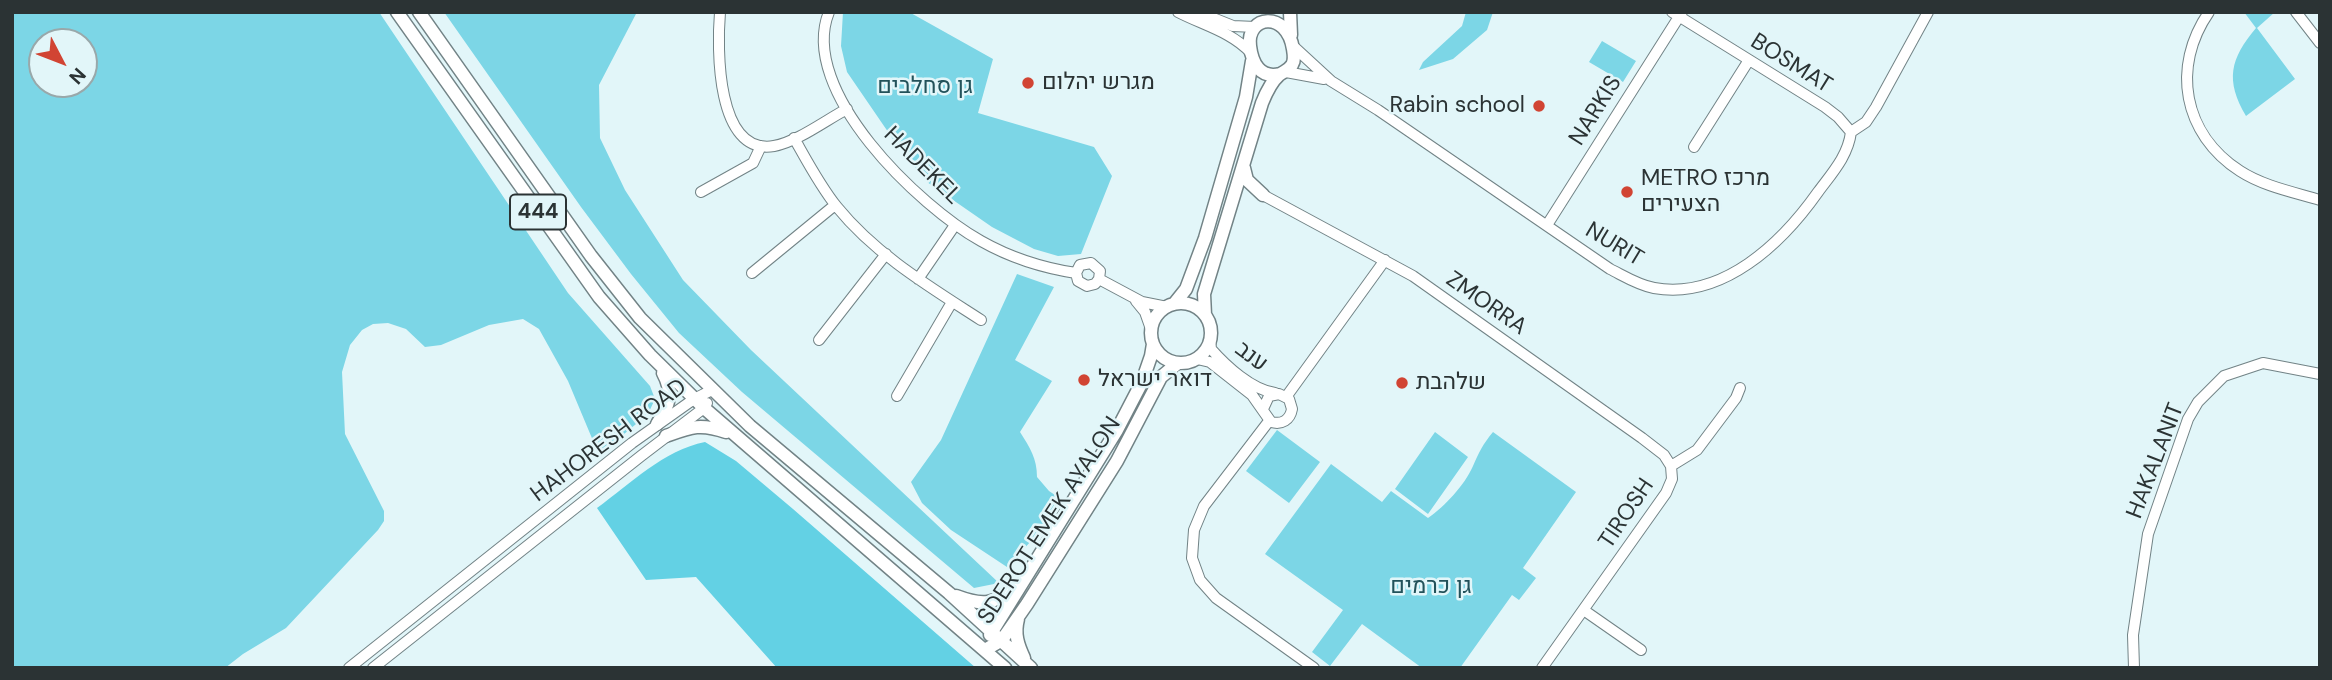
<!DOCTYPE html>
<meta charset="utf-8">
<style>
body{margin:0}
#map{position:relative;width:2332px;height:680px;overflow:hidden;background:#e2f6f9;font-family:"DM Sans",sans-serif}
canvas{display:block}
.frame{position:absolute;inset:0;border:14px solid #2b3334;pointer-events:none}
.north{position:absolute;left:28px;top:28px;width:70px;height:70px;box-sizing:border-box;background:#e2f6f9;border:2px solid #99a8aa;border-radius:50%;rotate:132deg;font-size:19px;font-weight:700;line-height:28px;text-align:center;color:#2b3334}
.north::after{content:'';display:block;margin:auto;width:24px;height:32px;background:#d14433;clip-path:polygon(50% 0,100% 100%,50% 72%,0 100%)}
</style>
<div id="map">
<canvas width="2332" height="680"></canvas>
<div class="frame"></div>
<div class="north">N</div>
</div>
<script>
const context = document.querySelector('canvas').getContext('2d');
context.lineJoin = 'round';
function fillPath(path, color) { context.fillStyle = color; context.fill(path, 'evenodd'); }
function stroke(path, color, width, dash) { context.strokeStyle = color; context.lineWidth = width; context.lineCap = dash ? 'butt' : 'round'; context.setLineDash(dash || []); context.stroke(path); }
function label(font, color, halo, rows, align = 'center') {
  context.font = font + ' "DM Sans",Heebo,sans-serif'; context.lineWidth = 5; context.setLineDash([]); context.textBaseline = 'middle'; context.strokeStyle = halo; context.fillStyle = color; for (const [text, x, y, turn = 0] of rows) {
    context.save(); context.translate(x, y); context.rotate((+turn || 0) * Math.PI / 180); context.textAlign = isNaN(turn) ? turn : align; if (halo) context.strokeText(text, 0, 0); context.fillText(text, 0, 0); context.restore();
  }
}
fillPath(new Path2D(`
 M12,12H379L568,293L650,386L655,399L648,414L599,455L568,381L539,329L523,319L489,325L441,345L425,347L406,329L388,323L373,324L362,330L350,345L342,372L345,434L384,511V521L378,530L286,628L243,654L225,668H12ZM42,42H84V84H42Z
 M444,12H637L599,85L600,138L625,190L683,280L751,350L999,583L974,588L742,392L679,333L631,274L581,207Z
 M843,12H909L993,59L978,113L1094,147L1112,176L1081,254L1058,256L1034,249L992,227L927,182L897,145L847,72L841,46Z
 M1466,12H1493L1487,30L1453,59L1419,70L1423,62L1462,26Z
 M2244,12H2275L2257,28L2295,79L2246,116C2225,80 2230,59 2256,28Z
 M1602,41L1636,61L1623,82L1589,62Z
 M1017,274L1054,287L1015,360L1052,381L1020,432C1030,448 1037,458 1037,477L1049,491L1061,499L1045,526L1007,567L951,530L922,503L911,482L941,440Z
 M1277,430L1320,462L1289,503L1246,471Z
 M1435,432L1468,457L1428,514L1395,489Z
 M1493,432L1576,492L1523,568L1536,578L1519,600L1512,595L1460,668H1422L1362,624L1330,666L1312,652L1343,610L1265,554L1331,464L1382,502L1391,491L1428,518C1445,506 1464,486 1473,466C1479,452 1483,444 1493,432Z`), '#7cd6e6');
fillPath(new Path2D(`
 M705,442L736,461L793,509L976,668H777L696,577L646,580L597,508C630,484 664,450 705,442Z`), '#63d1e4');
const minor = new Path2D(`
 M720,12C717,48 716,156 774,146C797,142 826,120 847,109
 M829,12C797,91 920,207 981,241C1011,258 1043,268 1076,273
 M1178,12C1203,25 1232,32 1251,53
 M1198,12L1233,26L1255,27
 M1672,12L1825,107L1838,117L1851,132
 M2209,12C2171,67 2183,134 2240,171C2263,186 2293,192 2320,200
 M2296,12L2320,43
 M1293,46L1331,81L1378,110L1610,269C1624,276 1638,285 1654,288C1723,300 1782,243 1818,192C1832,173 1848,156 1851,132
 M1286,72L1324,79
 M1851,132L1866,122L1876,107L1928,12
 M794,138C807,161 820,186 837,207C876,255 930,287 981,320
 M1694,147L1749,60
 M701,192L753,163L761,146
 M1263,195L1413,276L1642,438L1664,455L1671,466
 M1547,225L1682,12
 M752,273L835,205
 M1076,273L1080,265L1091,263L1100,271L1099,279
 M1076,273L1078,281L1087,286L1095,284L1099,279
 M918,279L955,225
 M1099,279L1142,302L1167,307
 M1136,301L1145,312L1151,329
 M1210,339L1211,349C1226,366 1252,390 1275,393
 M819,340L886,254
 M1197,359L1210,362L1252,395L1271,422C1282,425 1290,420 1292,409L1289,399L1279,394L1269,396L1263,409
 M897,396L952,302
 M1286,397L1385,260
 M1269,421L1204,506L1194,530L1192,558L1200,580L1216,598L1314,668
 M1585,611L1641,650
 M349,668L632,443L694,399L712,390
 M373,668L641,456L704,408L707,403
 M1542,668L1666,493L1672,479L1671,466L1697,450L1736,398L1740,388
 M2134,668L2133,635L2148,534L2188,419L2198,402L2224,376L2263,363L2320,374`);
const major = new Path2D(`
 M397,12L599,297L650,355L704,408L1005,668
 M419,12L591,256L640,318L750,426L949,593L1031,668
 M1290,12L1291,35
 M1244,168L1247,180L1263,195
 M1151 333a30 30 0 1 1 60 0a30 30 0 1 1-60 0Z
 M1174,304L1186,289L1205,238L1246,97L1252,61
 M1205,315L1204,294L1262,103C1266,93 1271,82 1279,75C1284,71 1288,71 1292,65C1295,60 1294,55 1293,49C1287,10 1246,15 1250,46C1252,63 1260,79 1280,74
 M657,424C669,406 674,393 663,373
 M666,436C691,427 700,423 726,432
 M956,596C983,606 994,605 1016,586
 M1018,619C1014,634 1018,645 1024,658
 M990,635L1117,430L1142,382L1151,356L1153,344
 M985,650L1002,640L1027,604L1117,461L1161,377L1178,363`);
stroke(minor, '#728386', 12);
stroke(major, '#728386', 15);
stroke(minor, '#fff', 10);
stroke(major, '#fff', 12);
for (const [x, y, r, color] of [
 [1028,83,7,"#d14433"],
 [1539,106,7,"#d14433"],
 [1627,192,7,"#d14433"],
 [1084,380,7,"#d14433"],
 [1402,383,7,"#d14433"]
]) { const dot = new Path2D(); dot.arc(x, y, r, 0, 2 * Math.PI); context.fillStyle = color; context.fill(dot); stroke(dot, '#e2f6f9', 2.5); }
for (const [x, y, w] of [
 [538,212,56]
]) { const box = new Path2D(); box.roundRect(x - w / 2, y - 17.5, w, 35, 5); context.fillStyle = '#e2f6f9'; context.fill(box); stroke(box, '#2b3334', 2); }
label('bold 21px', '#2b3334', null, [
 ["444",538,212]
]);
label('23px', '#2b3334', '#e2f6f9', [
 ["BOSMAT",1791,64,32],
 ["NARKIS",1596,111,-58],
 ["HADEKEL",922,166,45],
 ["NURIT",1614,245,31],
 ["ZMORRA",1486,304,35],
 ["ענב",1251,357,37],
 ["HAHORESH ROAD",609,441,-37],
 ["HAKALANIT",2156,461,-69],
 ["TIROSH",1627,514,-56],
 ["SDEROT EMEK AYALON",1050,521,-57]
]);
label('23px', '#2b3334', '#e2f6f9', [
 ["מגרש יהלום",1042,83],
 ["Rabin school",1525,106,"right"],
 ["METRO מרכז",1641,179],
 ["הצעירים",1641,205],
 ["דואר ישראל",1098,380],
 ["שלהבת",1416,383]
], 'left');
label('23px', '#22525a', '#e2f6f9', [
 ["גן סחלבים",925,87],
 ["גן כרמים",1431,587]
]);
</script>
